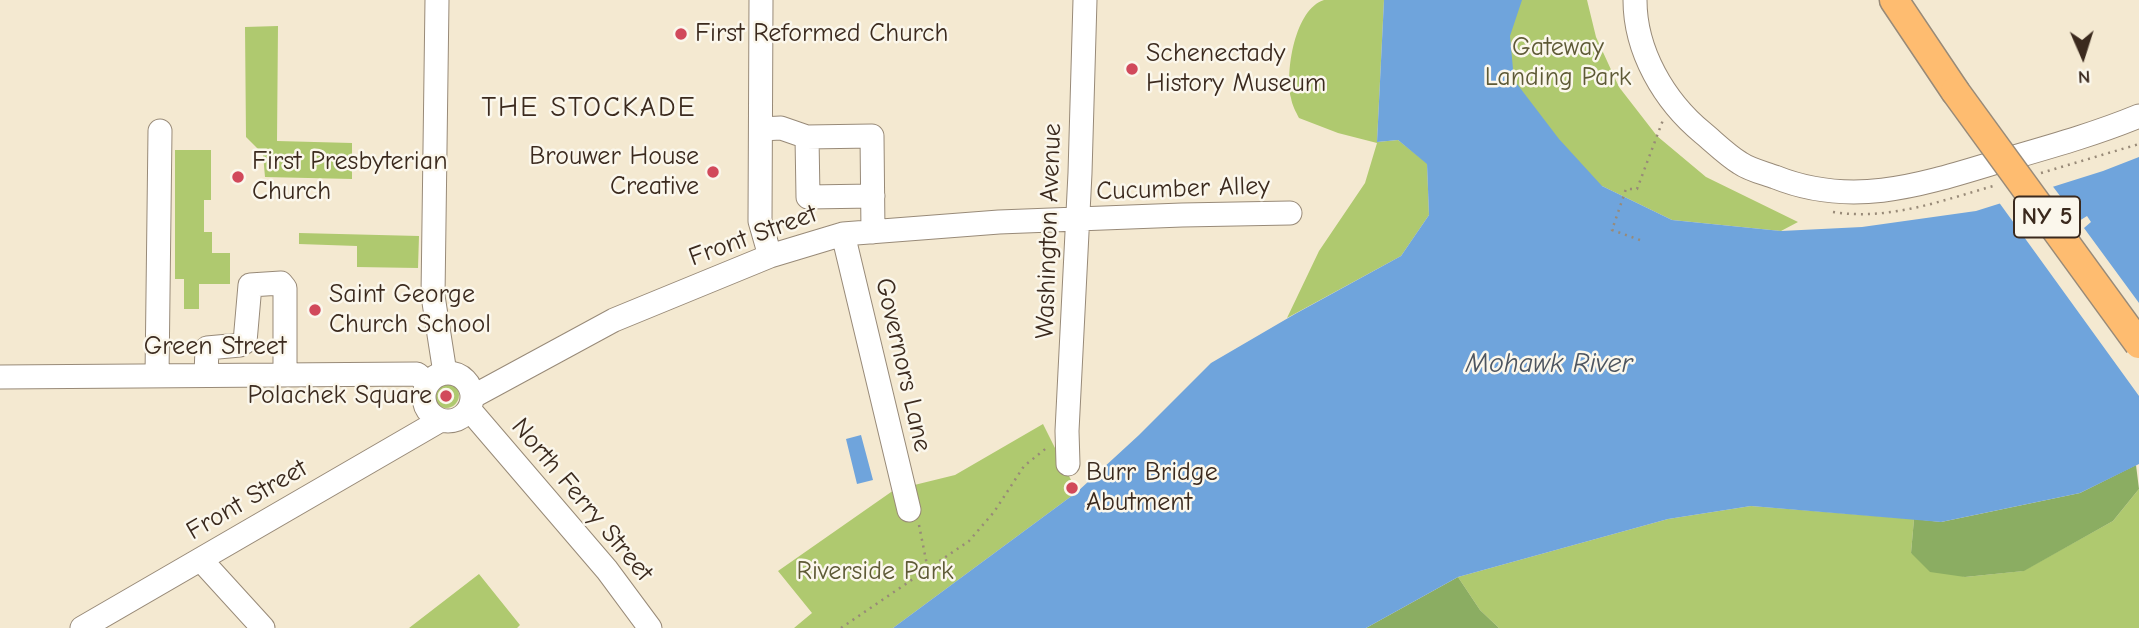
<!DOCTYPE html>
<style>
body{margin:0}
#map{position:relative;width:2139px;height:628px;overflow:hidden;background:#f4e9d1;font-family:"Comic Neue",sans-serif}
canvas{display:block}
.north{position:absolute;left:2048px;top:21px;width:70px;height:70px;-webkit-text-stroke:5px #fbf7ec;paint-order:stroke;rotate:177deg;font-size:19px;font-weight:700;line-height:28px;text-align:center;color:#3b2a1e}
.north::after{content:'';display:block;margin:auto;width:24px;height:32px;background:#3b2a1e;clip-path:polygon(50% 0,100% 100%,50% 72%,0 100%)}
</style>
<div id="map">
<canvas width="2139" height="628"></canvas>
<div class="north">N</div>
</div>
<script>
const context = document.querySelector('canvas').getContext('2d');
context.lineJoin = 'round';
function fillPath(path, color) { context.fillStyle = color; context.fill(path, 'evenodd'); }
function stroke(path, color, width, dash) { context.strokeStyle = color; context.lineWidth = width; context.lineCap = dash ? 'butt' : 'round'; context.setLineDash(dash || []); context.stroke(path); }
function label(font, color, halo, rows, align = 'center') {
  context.font = font + ' "Comic Neue",sans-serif'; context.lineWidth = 5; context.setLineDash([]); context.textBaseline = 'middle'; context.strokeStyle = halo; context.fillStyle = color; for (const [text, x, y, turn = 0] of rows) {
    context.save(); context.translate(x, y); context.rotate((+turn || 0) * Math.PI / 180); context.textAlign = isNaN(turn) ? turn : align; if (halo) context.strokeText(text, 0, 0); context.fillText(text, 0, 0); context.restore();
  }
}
fillPath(new Path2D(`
 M1324,0H1384L1377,142L1398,140L1427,163L1429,215L1401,256L1287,318L1319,251L1365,183L1377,143L1338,133L1299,118C1296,112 1292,105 1291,98C1285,71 1295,9 1324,0Z
 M1437,0H1587L1596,37L1619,87L1657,136L1706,177L1798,222L1781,231L1672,220L1602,186H1539Z
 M278,26L277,141L352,143V179L265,177L263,154L246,137L245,27Z
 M175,150H211V200H204V232H212V253H230V284H199V309H184V279H175Z
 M299,233L419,236L418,268L357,267V246L299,244Z
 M433 395a13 13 0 1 1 26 0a13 13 0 1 1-26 0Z
 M1043,424L1077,492L893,628H794L812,613L778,571L894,490L955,475Z
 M2139,489V628H1499L1480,610L1458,577L1668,519L1751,506L1914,519L1911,553L1965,577L2023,571L2113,521Z
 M479,574L520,625L517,628H409Z`), '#afc96f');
fillPath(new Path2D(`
 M2136,465L2139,489L2113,521L2024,571L1965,577L1930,572L1911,553L1914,519L1941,522L2080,493Z
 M1458,577L1480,610L1499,628H1366Z`), '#8bad62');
fillPath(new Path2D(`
 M1384,0H1522L1510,36L1514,80L1559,139L1602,186L1672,220L1781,231L1862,227L1976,211L2103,171L2139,157V464L2080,493L1941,522L1751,506L1668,519L1458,577L1366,628H893L1077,492L1139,435L1211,363L1295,314L1401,256L1429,215L1427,164L1398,140L1377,142Z
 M861,435L873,480L857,484L846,439Z`), '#6fa4dc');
fillPath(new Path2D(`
 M2051,184L2079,221L2087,216L2091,222L2084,228L2139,303V396L1998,201Z`), '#f4e9d1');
const minor = new Path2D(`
 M437,0L433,296L445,373
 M761,0L760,221L770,256
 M1635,0C1635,51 1664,101 1703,133C1715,143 1727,155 1740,163C1750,170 1764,173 1775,177C1852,208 1921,185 1997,162C2045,148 2093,135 2139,116
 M761,129L781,128L807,137
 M873,196L808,197L807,137L872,136L873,232
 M843,234L909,510
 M424 397a24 24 0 1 1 48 0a24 24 0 1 1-48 0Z
 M206,375L207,348L240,345L245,342L250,285L281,283L285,288V375
 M157,376L160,131
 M0,377L417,374L428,383
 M472,397L614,320L770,256L843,234L999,222L1182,215L1290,213
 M469,409L607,570L650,628
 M1068,464L1067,431L1080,173L1085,0
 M201,560L263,628
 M82,628L441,420`);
const major = new Path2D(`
 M1894,0L1955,91`);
stroke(minor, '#988a78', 25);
stroke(major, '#988a78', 31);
stroke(new Path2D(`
 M2041,173L2139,144
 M1833,212C1890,221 1943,200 1997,185
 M1640,240L1612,230L1626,189H1637L1663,120
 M919,525L928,570
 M841,628L969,541L994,512L1024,466L1049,446`), '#988a78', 2.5, [2, 5]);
stroke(minor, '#fff', 23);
stroke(major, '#febc70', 28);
const majorBridge = new Path2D(`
 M1955,91L2139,344`);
stroke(majorBridge, '#988a78', 31, []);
stroke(majorBridge, '#febc70', 28);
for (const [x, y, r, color] of [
 [681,34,7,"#d1495b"],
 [1132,69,7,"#d1495b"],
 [713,172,7,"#d1495b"],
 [238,177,7,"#d1495b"],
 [315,310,7,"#d1495b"],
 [446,396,7,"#d1495b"],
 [1072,488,7,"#d1495b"]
]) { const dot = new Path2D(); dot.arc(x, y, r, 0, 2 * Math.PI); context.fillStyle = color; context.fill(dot); stroke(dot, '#fbf7ec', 2.5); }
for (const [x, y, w] of [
 [2047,217,66]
]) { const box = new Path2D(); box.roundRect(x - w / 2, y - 20.5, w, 41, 5); context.fillStyle = '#fbf7ec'; context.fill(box); stroke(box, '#3b2a1e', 2); }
label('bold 24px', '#3b2a1e', null, [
 ["NY 5",2047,217]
]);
label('26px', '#3b2a1e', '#fbf7ec', [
 ["First Reformed Church",695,34],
 ["Schenectady",1146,54],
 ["History Museum",1146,84],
 ["Brouwer House",699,157,"right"],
 ["Creative",699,187,"right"],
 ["First Presbyterian",252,162],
 ["Church",252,192],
 ["Saint George",329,295],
 ["Church School",329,325],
 ["Polachek Square",432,396,"right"],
 ["Burr Bridge",1086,473],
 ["Abutment",1086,503]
], 'left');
label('26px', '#5e5a36', '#fbf7ec', [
 ["Gateway",1558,48],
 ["Landing Park",1558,78],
 ["Riverside Park",875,572]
]);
label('26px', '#3b2a1e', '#fbf7ec', [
 ["Cucumber Alley",1183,189,-2],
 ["Washington Avenue",1049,231,-88],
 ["Front Street",753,236,-20],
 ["Green Street",215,347],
 ["Governors Lane",903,365,77],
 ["Front Street",247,500,-30],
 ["North Ferry Street",582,500,50]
]);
context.letterSpacing = '2px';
label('28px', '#3b2a1e', '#fbf7ec', [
 ["THE STOCKADE",589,108]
]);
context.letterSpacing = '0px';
label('italic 28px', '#4d5560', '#fbf7ec', [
 ["Mohawk River",1549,364]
]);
</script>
